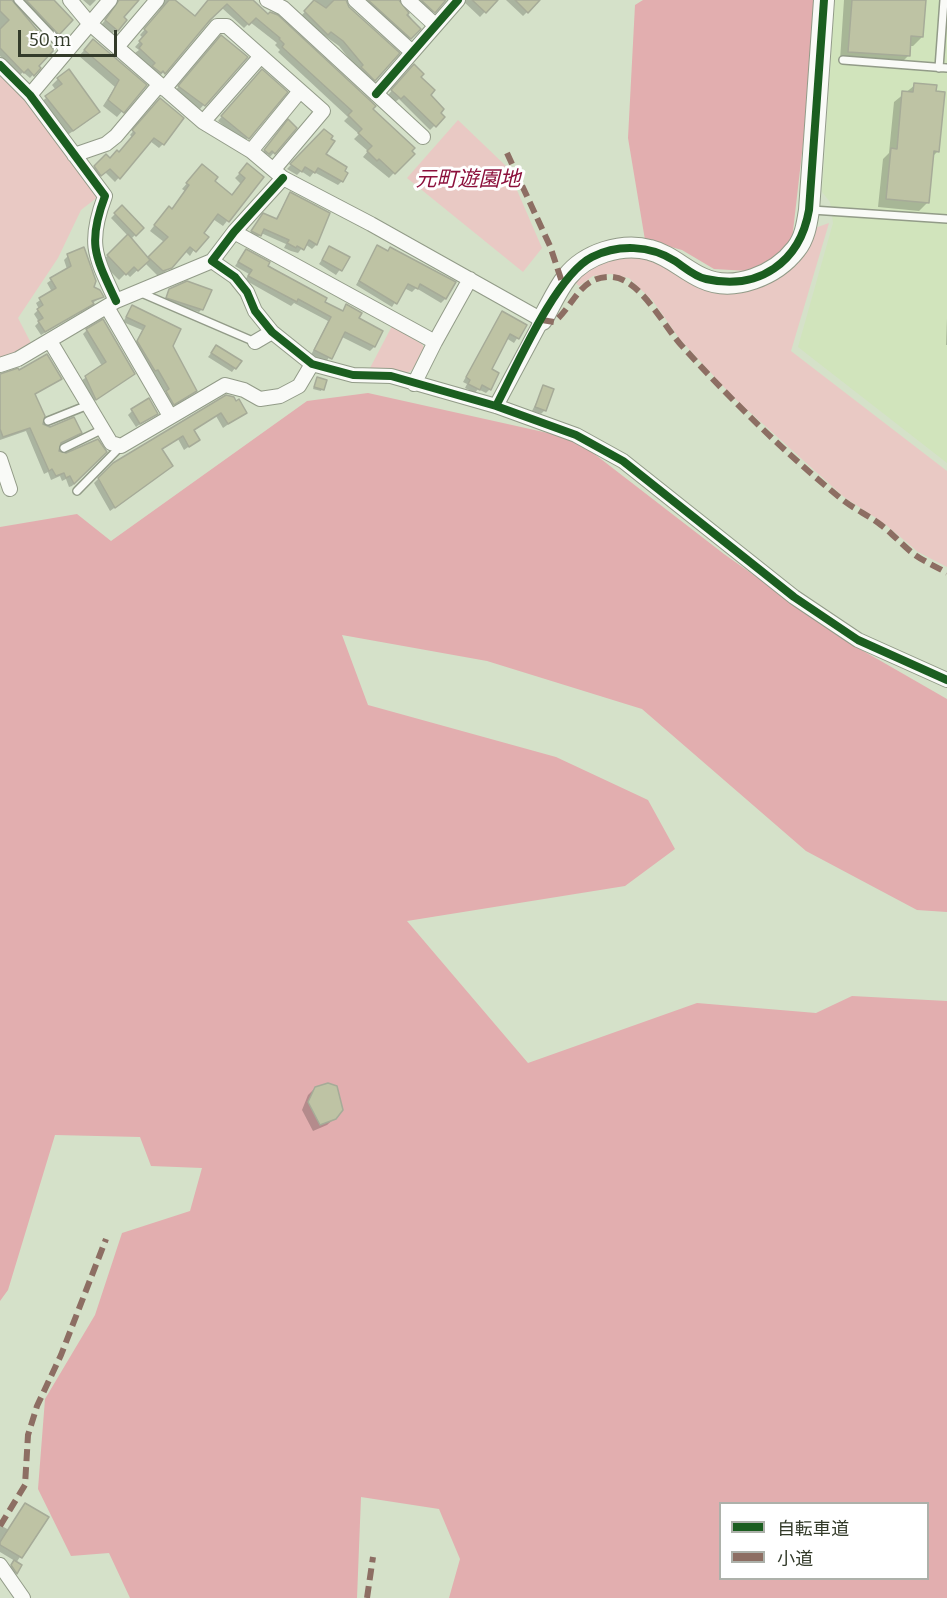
<!DOCTYPE html>
<meta charset="utf-8">
<style>
body{margin:0}
#map{position:relative;width:947px;height:1598px;overflow:hidden;background:#d5e1c9;font-family:Bitter,"Noto Sans JP",serif}
canvas{display:block}
.legend{position:absolute;left:719px;top:1502px;width:210px;height:78px;box-sizing:border-box;background:#fff;border:2px solid #adb1aa;margin:0;padding:8px 10px;list-style:none;font-size:18px;color:#333b2a}
.legend li{display:flex;align-items:center;gap:12px;height:30px}
.legend b{width:30px;border:2px solid #adb1aa}
.scale{position:absolute;left:18px;top:30px;width:99px;height:27px;box-sizing:border-box;border:3px solid #333b2a;border-top:0;padding-left:8px;font-size:18px;line-height:21px;white-space:nowrap;color:#333b2a;-webkit-text-stroke:4px #fff;paint-order:stroke}
</style>
<div id="map">
<canvas width="947" height="1598"></canvas>
<ul class="legend">
<li><b style="height:8px;background:#1b5e20"></b>自転車道</li>
<li><b style="height:8px;background:#8d6e63"></b>小道</li>
</ul>
<div class="scale">50 m</div>
</div>
<script>
const context = document.querySelector('canvas').getContext('2d');
context.lineJoin = 'round';
function fillPath(path, color) { context.fillStyle = color; context.fill(path, 'evenodd'); }
function stroke(path, color, width, dash) { context.strokeStyle = color; context.lineWidth = width; context.lineCap = dash ? 'butt' : 'round'; context.setLineDash(dash || []); context.stroke(path); }
function label(font, color, halo, rows, align = 'center') {
  context.font = font + ' Bitter,"Noto Sans JP",serif'; context.lineWidth = 6; context.setLineDash([]); context.textBaseline = 'middle'; context.strokeStyle = halo; context.fillStyle = color; for (const [text, x, y, turn = 0] of rows) {
    context.save(); context.translate(x, y); context.rotate((+turn || 0) * Math.PI / 180); context.textAlign = isNaN(turn) ? turn : align; if (halo) context.strokeText(text, 0, 0); context.fillText(text, 0, 0); context.restore();
  }
}
fillPath(new Path2D(`
 M835,0H947V463L798,347L833,223L830,202L822,192Z`), '#d1e4bc');
fillPath(new Path2D(`
 M0,71L25,98L99,196L81,210L58,258L18,318L32,345L15,354L0,358Z
 M458,120L507,167L542,248L523,272L407,178Z
 M829,223L791,351L947,471V567L918,552L885,524L844,497L733,397L679,338L653,301L629,278L611,274L593,276L579,286L574,281C631,232 669,264 728,290L812,229Z
 M392,326L422,344L425,349L415,368L404,375L393,370L370,368Z`), '#e9c9c4');
fillPath(new Path2D(`
 M643,0H814L812,65L792,240L777,256L748,271L714,269L682,250L645,240L628,138L635,5Z
 M368,393L575,439L724,554L853,645L947,699V912L917,910L806,851L642,709L487,661L342,635L368,705L556,757L648,800L675,849L625,886L407,921L528,1063L697,1003L816,1013L852,996L947,1001V1598H449L460,1559L439,1509L361,1497L357,1598H130L109,1553L71,1556L38,1489L45,1399L95,1315L122,1233L190,1211L202,1168L151,1166L140,1137L55,1135L8,1290L0,1301V527L77,514L111,541L307,401ZM720,1504H928V1578H720Z`), '#e2aeaf');
fillPath(new Path2D(`
 M4,0H13L39,68L30,78L23,72L19,76L0,56V4Z
 M18,0H52L71,20L54,37Z
 M83,0H96L90,6Z
 M123,0H137L112,34L101,25Z
 M159,0H173L194,18L209,0H249L371,109L412,154L389,178L363,157L368,151L354,139L359,134L344,121L348,117L278,52L280,50L275,45L277,43L250,22L244,28L222,8L159,77L135,53L139,50L135,47L143,38L140,35L160,12Z
 M316,0H345L374,80L370,85L339,46L325,36L322,38L301,16Z
 M359,0H398L419,29L405,43Z
 M412,0H446L429,16Z
 M462,0H496L480,17Z
 M506,0H530L535,4L523,16Z
 M844,0H924L922,37L913,46H909L908,56L899,65L840,60Z
 M217,41L246,57L200,109L175,91Z
 M88,46L145,85L117,117L103,106L115,87L79,56Z
 M410,70L419,77L443,117L430,130L399,99L395,102L388,95Z
 M258,75L286,92L244,142L218,121Z
 M58,79L92,118L66,136L40,103L56,90L52,85Z
 M915,85L938,151L932,157L928,202L919,211L878,207L883,159L889,153L894,102Z
 M156,104L163,144L159,148L150,141L115,182L105,172L97,179L91,171L106,156L110,160L118,154L132,137L130,135Z
 M284,126L295,128L270,157L267,154L264,157L261,155Z
 M324,131L323,154L343,172L342,181L338,185L314,172L310,177L301,171L297,175L287,169Z
 M248,165L262,177L223,226L213,219L190,256L185,251L165,272L158,276L145,263L130,277L126,273L119,280L101,262L128,236L111,218L122,207L142,228L131,239L148,259L164,242L150,231L164,213L171,210L185,191L182,189L198,171L231,196L241,184L235,178Z
 M290,194L328,214L316,245L312,249L305,244L298,253L291,251L284,248L286,244L261,233L256,239L248,236L260,219L275,220Z
 M378,247L387,252L390,249L454,283L445,299L441,303L416,288L412,292L404,288L392,307L356,285Z
 M330,248L348,258L336,275L319,264Z
 M246,250L323,302L341,312L347,306L357,319L381,331L374,347L370,351L342,337L326,362L311,355L328,321L294,303L291,306L245,280L249,274L235,266Z
 M68,256L102,297L41,335L35,326L39,322L34,314L39,309L36,303L52,292L47,283L67,269L64,260Z
 M169,290L202,309L199,312L164,301Z
 M132,307L171,346L195,391L169,408L163,396L166,393L153,372L150,374L134,346L142,330L123,322Z
 M502,313L525,326L514,343L506,338L489,370L490,389L486,393L478,389L475,393L465,388L467,384L463,382Z
 M947,318V345H946Z
 M87,330L134,374L92,402L81,381L102,366L83,334Z
 M216,347L240,361L232,372L208,357Z
 M317,378L326,381L321,391L313,389Z
 M0,379H60L34,395L41,424L80,433L59,445L57,452L66,455L105,452L72,486L69,487L66,479L62,481L60,476L51,480L48,472L44,474L26,431L0,440Z
 M544,387L545,410L541,414L532,411Z
 M227,396L245,412L223,428L216,416L193,431L198,440L184,450L178,439L161,450L166,471L110,511L94,483L113,464Z
 M132,411L156,413L136,427L128,415Z
 M315,1088L335,1118L327,1125L313,1131L302,1110L308,1095Z
 M46,1517L16,1563L20,1565L15,1574L10,1567L15,1561L0,1552V1525L9,1530Z`), '#0003');
const building = new Path2D(`
 M0,0H12L54,50L39,66L41,68L34,76L28,69L24,73L0,48V29L9,20L0,11Z
 M26,0H54L73,20L59,35Z
 M119,0H139L124,17L127,20L118,31L105,20Z
 M169,0H175L195,16L208,0H253L268,14L270,12L278,15L376,106L373,109L415,148L412,151L415,154L395,174L379,159L377,161L367,151L372,146L358,133L362,129L348,115L352,111L282,47L284,44L279,39L280,38L256,18L249,25L227,4L210,20L165,74L163,71L161,73L152,66L155,63L139,48L142,44L139,41L147,32L144,29Z
 M314,0L326,8L334,0H346L349,7L400,53L375,81L361,67L363,65L343,41L331,32L328,35L304,11Z
 M368,0H399L409,13L407,15L421,29L411,39Z
 M421,0H446L435,13Z
 M472,0H498L486,13Z
 M515,0H540L528,13Z
 M852,0H926L923,37L911,36L910,56L848,52Z
 M221,35L248,57L205,106L178,86Z
 M93,39L147,85L124,113L108,100L119,80L84,50Z
 M414,64L424,74L421,77L435,90L431,95L444,109L441,113L445,117L436,127L404,96L401,99L391,90Z
 M69,69L100,112L73,131L45,96L62,84L57,78Z
 M262,69L288,92L249,139L221,116Z
 M914,83L937,85L936,91L945,92L939,152L934,151L929,203L886,199L891,148L897,149L902,91L913,92Z
 M160,98L184,118L164,145L154,138L120,179L110,169L101,176L94,166L106,154L110,158L117,150L119,152L135,133L132,130Z
 M288,119L297,128L275,154L272,151L269,154L264,150Z
 M324,129L333,136L331,139L335,141L326,154L347,167L345,171L348,173L343,182L318,168L315,173L305,167L302,172L290,164Z
 M247,163L264,177L229,222L218,214L204,233L209,237L196,252L190,247L172,268L163,271L148,257L168,237L154,225L169,206L172,209L189,185L186,183L202,164L218,177L215,181L232,195L245,178L239,173Z
 M290,192L330,213L317,245L309,240L304,250L297,246L296,248L287,243L289,240L264,229L261,236L251,231L263,213L277,219Z
 M122,205L144,228L136,236L114,213Z
 M128,234L150,260L138,271L134,267L126,275L107,255Z
 M377,245L388,251L390,247L456,282L446,299L420,284L418,289L408,284L397,304L359,281Z
 M329,246L350,257L342,271L322,260Z
 M84,247L96,281L94,287L100,290L104,297L92,301L94,304L45,332L38,321L43,318L37,309L43,305L39,298L56,288L50,278L71,266L67,254Z
 M246,249L270,262L268,266L327,298L325,302L343,311L346,304L362,313L359,318L383,331L375,347L345,332L332,359L314,350L331,317L298,299L297,302L248,276L252,270L238,262Z
 M187,281L212,290L203,310L166,298L169,289Z
 M132,305L181,329L173,346L197,391L174,405L166,391L169,389L158,370L155,371L137,341L145,326L126,317Z
 M502,311L527,325L519,339L510,334L492,369L499,373L491,390L482,385L480,390L468,384L470,380L466,377Z
 M103,319L135,374L96,400L85,376L106,362L86,329Z
 M216,345L242,361L236,369L211,353Z
 M47,354L62,379L35,394L45,416L43,424L50,427L74,417L82,433L61,443L59,451L66,453L98,439L107,452L74,484L70,476L66,478L64,473L56,476L52,469L49,471L30,428L3,437L0,429V374L18,368L19,370Z
 M317,377L327,380L324,390L314,387Z
 M543,385L554,389L546,411L535,407Z
 M226,395L234,397L236,401L239,399L247,413L228,424L221,413L194,430L200,440L189,447L183,436L162,449L173,466L115,508L98,478L113,463Z
 M149,398L158,414L140,424L131,409Z
 M328,1083L337,1086L343,1110L336,1119L320,1125L308,1102L315,1087Z
 M25,1503L49,1517L22,1558L0,1545V1542Z
 M14,1560L22,1565L17,1574L11,1565Z`);
fillPath(building, '#bec3a4');
stroke(building, '#a6ab98', 1.5);
const lane = new Path2D(`
 M18,0L66,51
 M843,60L947,68
 M939,68L944,0
 M812,210L947,219
 M139,292L255,342
 M48,421L88,405
 M64,448L103,429
 M77,491L121,446`);
const street = new Path2D(`
 M70,0L89,23L203,122L251,151L283,178L371,224L542,320L496,406
 M267,0L283,8L423,137
 M355,0L412,52
 M408,0L435,25
 M117,47L157,0
 M0,65L30,95L105,196C87,244 95,256 116,301
 M164,89L217,26H227L323,111L274,169
 M376,94L458,0
 M30,95L110,0
 M203,122L261,56
 M251,151L300,91
 M74,155L106,144L116,136L159,85
 M283,178L234,232L212,261L235,277L247,292L255,311L272,332L312,364L353,375L391,376L496,406L576,435L623,461L794,597L858,640L947,680
 M234,232L435,342L470,279
 M107,307L170,416
 M50,341L111,443L121,446L225,385L244,390L260,399L280,396L299,386L312,364
 M255,342L272,332
 M0,365L18,359L116,301L212,261
 M414,384L435,342
 M0,459L10,489
 M0,1565L23,1598`);
const secondary = new Path2D(`
 M542,320C550,306 557,290 567,277C585,254 622,242 650,250C670,255 684,270 702,278C734,293 776,275 796,249C805,238 807,223 809,210L824,0`);
stroke(lane, '#929b88', 10);
stroke(street, '#929b88', 16);
stroke(secondary, '#929b88', 22);
stroke(lane, '#f9faf7', 7);
stroke(street, '#f9faf7', 14);
stroke(secondary, '#f9faf7', 20);
stroke(new Path2D(`
 M507,153L550,246L563,285
 M542,320L554,322C574,306 580,275 612,277C641,279 664,327 682,346C731,400 783,451 839,497C852,508 868,515 881,525C893,534 903,546 915,555C925,562 937,567 947,573
 M0,1526L25,1485L28,1435L37,1406L61,1355L106,1239
 M367,1598L373,1557`), '#8d6e63', 6, [12, 6]);
stroke(new Path2D(`
 M0,65L30,95L105,196C87,244 95,256 116,301
 M376,94L458,0
 M283,178L234,232L212,261L235,277L247,292L255,311L272,332L312,364L353,375L391,376L496,406L576,435L623,461L794,597L858,640L947,680
 M496,406C516,368 555,276 592,257C618,244 650,245 675,261C684,267 695,277 706,279C759,291 800,262 809,210L824,0`), '#1b5e20', 8);
label('italic 21px', '#8c103c', '#fff', [
 ["元町遊園地",468,180]
]);
</script>
